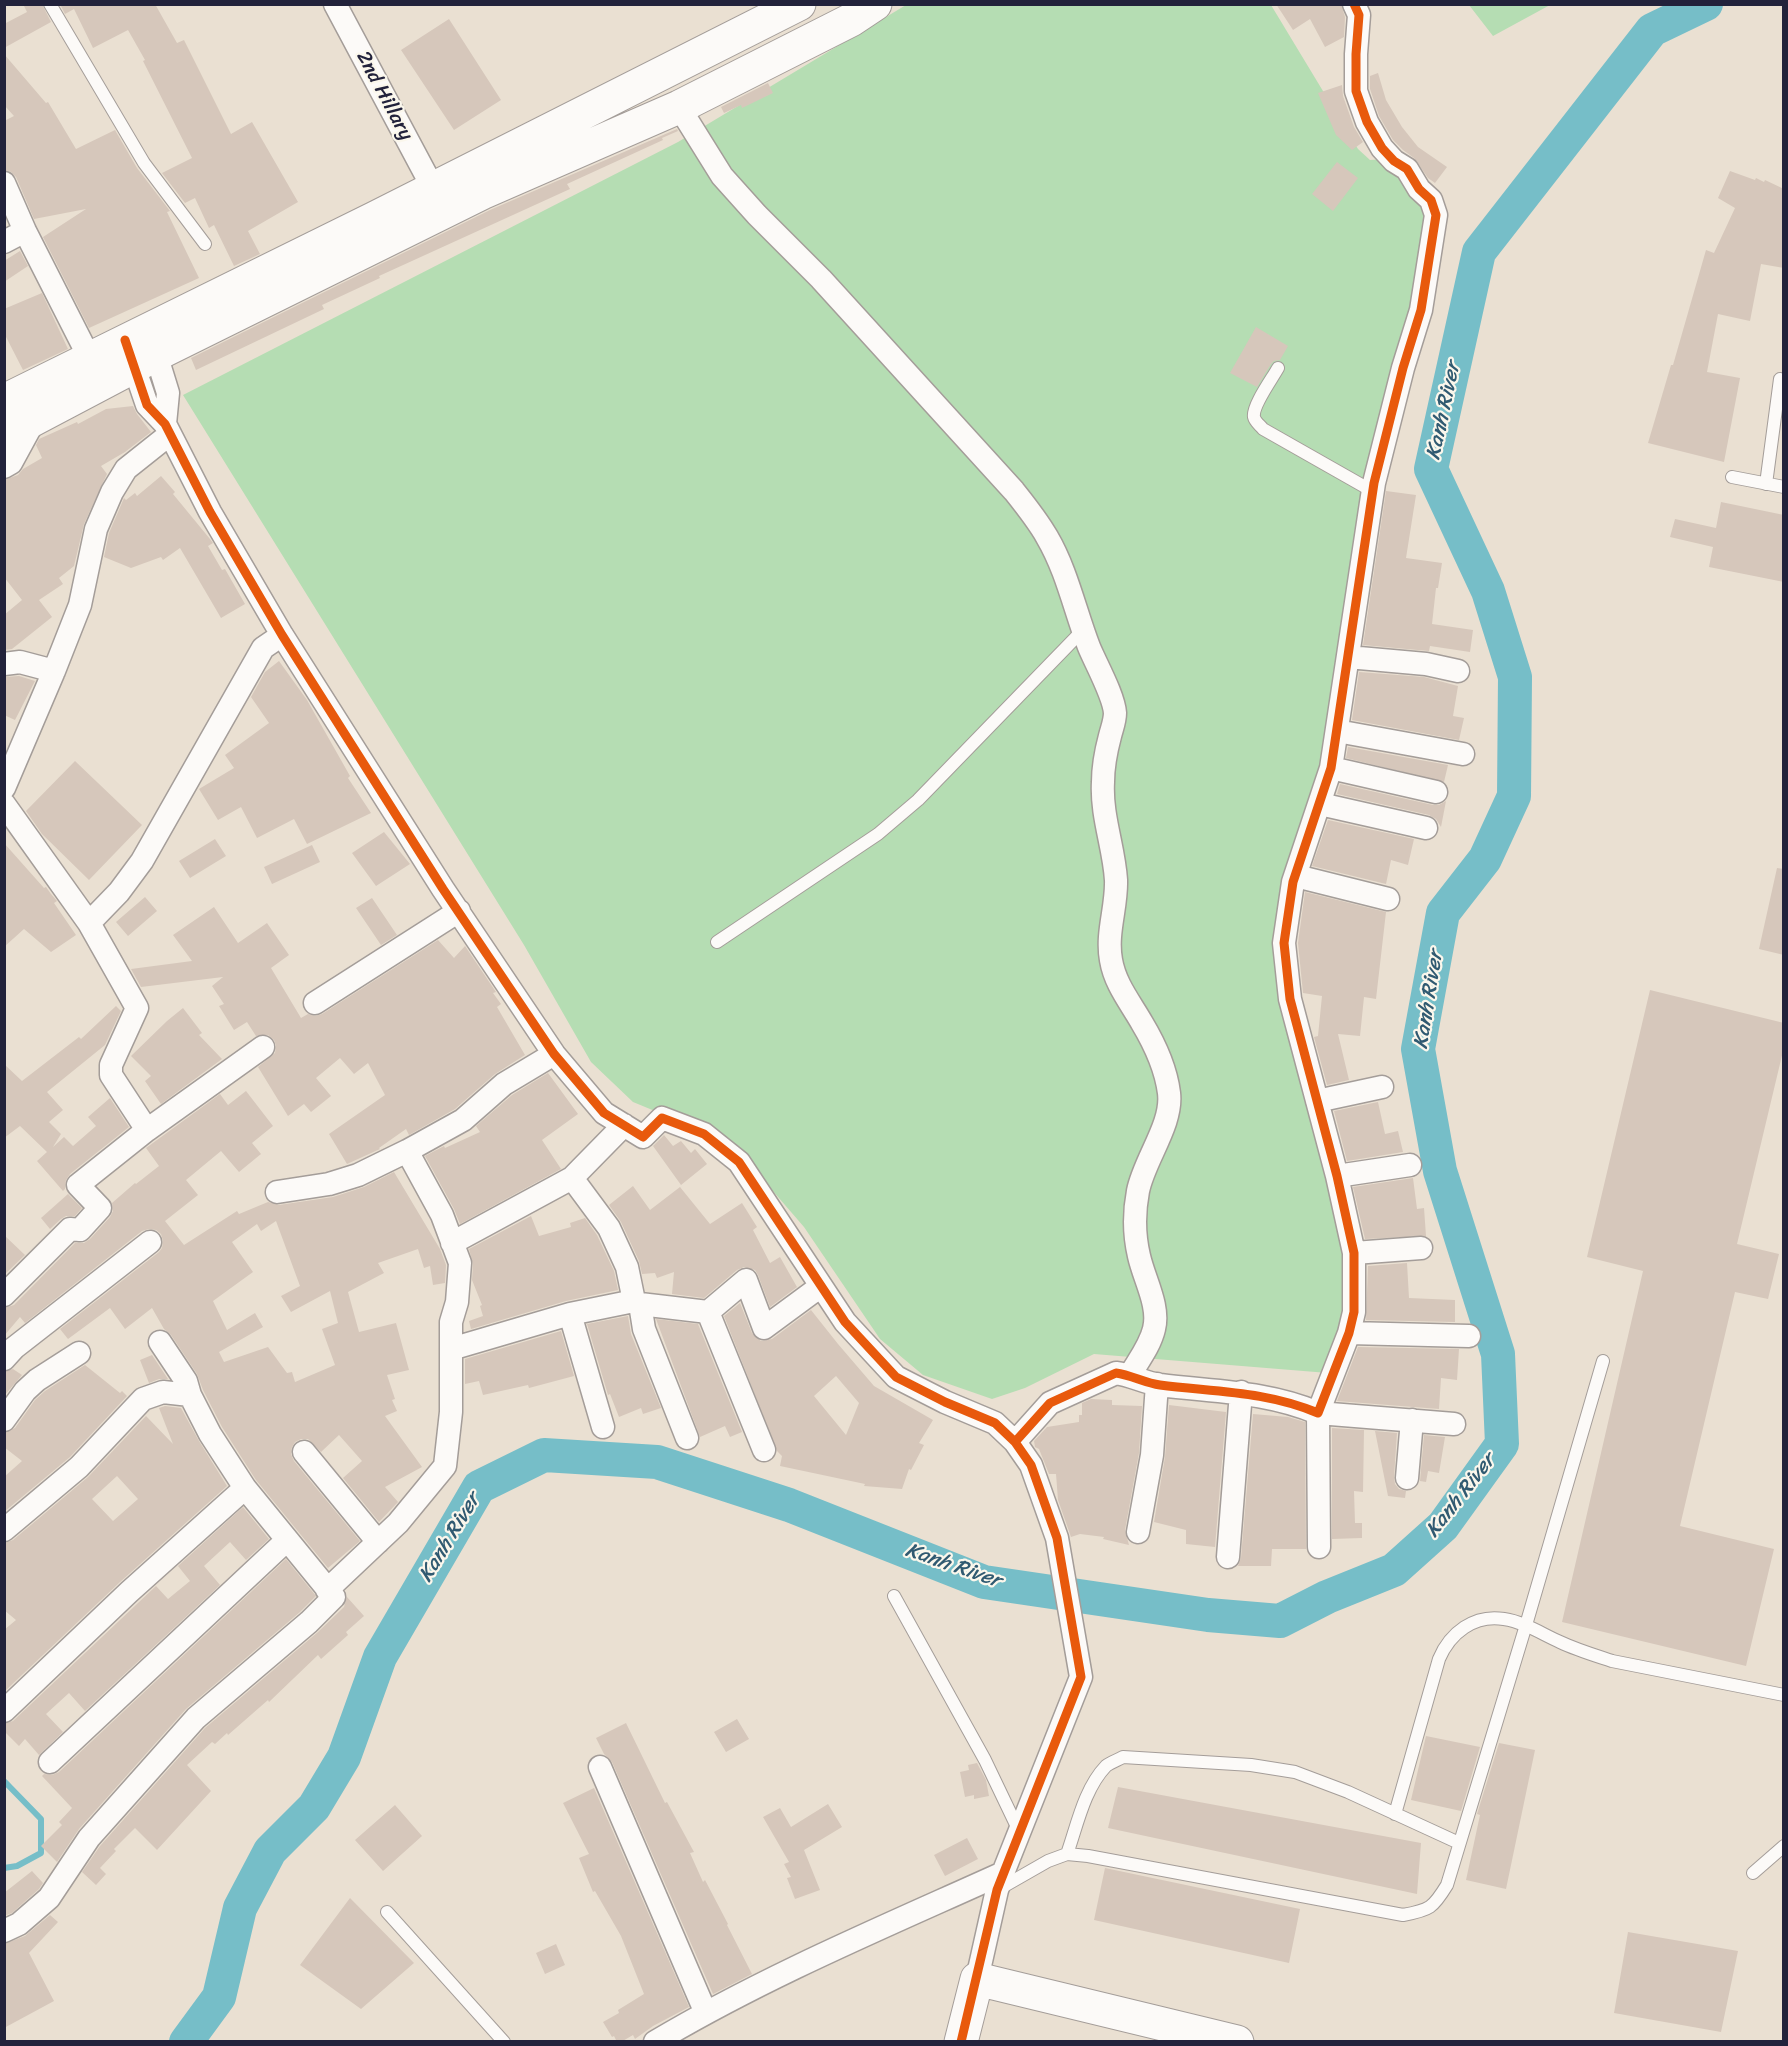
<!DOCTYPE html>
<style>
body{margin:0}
#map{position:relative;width:1788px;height:2046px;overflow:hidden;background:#eae0d2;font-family:Sriracha,sans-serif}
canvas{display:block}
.frame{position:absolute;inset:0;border:6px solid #22223b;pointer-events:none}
</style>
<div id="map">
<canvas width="1788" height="2046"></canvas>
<div class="frame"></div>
</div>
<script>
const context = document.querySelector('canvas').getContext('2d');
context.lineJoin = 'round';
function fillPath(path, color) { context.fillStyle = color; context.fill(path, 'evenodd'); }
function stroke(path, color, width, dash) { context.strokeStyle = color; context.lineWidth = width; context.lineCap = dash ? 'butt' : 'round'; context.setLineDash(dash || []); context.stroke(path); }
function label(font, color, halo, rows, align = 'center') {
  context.font = font + ' Sriracha,sans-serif'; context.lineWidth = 4.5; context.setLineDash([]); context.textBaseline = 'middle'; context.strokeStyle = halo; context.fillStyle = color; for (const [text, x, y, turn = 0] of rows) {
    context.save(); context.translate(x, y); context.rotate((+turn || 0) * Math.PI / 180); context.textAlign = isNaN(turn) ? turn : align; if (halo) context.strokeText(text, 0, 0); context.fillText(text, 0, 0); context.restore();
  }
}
fillPath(new Path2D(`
 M906,5H1271L1358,149L1370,160L1387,159L1433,192L1389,423L1356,626L1289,913L1297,986L1360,1248L1328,1373L1094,1354L1025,1388L992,1399L923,1375L880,1339L804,1227L753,1168L701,1130L633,1102L591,1062L524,945L183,395L678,142Z
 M1469,5H1550L1493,36Z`), '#b5ddb3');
stroke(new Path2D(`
 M4,1781L41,1819V1853L17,1866L4,1868`), '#76bec8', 6);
stroke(new Path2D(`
 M186,2042L219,1997L240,1908L270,1851L314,1807L344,1757L380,1657L479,1487L544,1455L657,1462L789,1505L984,1582L1208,1615L1280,1621L1327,1597L1394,1570L1443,1526L1502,1444L1498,1354L1440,1171L1418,1049L1443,913L1485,859L1514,796L1515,677L1488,591L1431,469L1479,252L1652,30L1706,4`), '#76bec8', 34);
fillPath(new Path2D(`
 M23,4H42L51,22L4,48V24L27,12Z
 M60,4H155L177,43L184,40L231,134L252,122L298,202L248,231L260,254L234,266L214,225L209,228L195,198L185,203L162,173L192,158L143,61L145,60L128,30L93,48L74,9L65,14Z
 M1276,4H1341L1345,17L1344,37L1325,47L1310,19L1293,30Z
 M449,19L501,100L454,130L401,50Z
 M4,54L46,103L48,102L76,149L115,130L137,168L170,211L167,212L199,278L89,328L43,237L86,209L34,219L16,177L11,172L4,170V121L14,116L4,105Z
 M1378,73L1386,100L1402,127L1418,147L1447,167L1435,183L1428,178L1414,158L1403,150L1393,140L1379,116L1370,89V76Z
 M768,83L773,93L742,108L741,105L724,113L721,107Z
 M1342,85L1343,96L1354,127L1363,142L1352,150L1336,135L1318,93Z
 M677,129L678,131L662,138L663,140L567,184L570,189L379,276L380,278L322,305L324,309L196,370L191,358L490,210Z
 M1337,162L1358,178L1333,211L1312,194Z
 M1730,171L1755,180L1756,178L1764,182L1765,180L1784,189V268L1761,264L1750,321L1718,314L1707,372L1740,378L1724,462L1648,443L1671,365H1673L1706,250L1714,253L1735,208L1718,198Z
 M20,251L28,266L4,282V261Z
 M42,293L68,349L23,370L4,333V309Z
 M1256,327L1288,346L1280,360L1274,361L1271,364L1257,387L1230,373Z
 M133,406L137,414L151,432L125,452L101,466L107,474L84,524L74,566L59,578L63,584L39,600L52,617L12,649L4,650V615L22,600L4,577V480L18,475L23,469L42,458L36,445L39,439L77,422L78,424L106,409Z
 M161,476L175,492L173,494L210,539L213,543L208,546L222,570L225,569L245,604L221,618L180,548L163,560L161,557L131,568L104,557L109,533L124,498L126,500L135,493L137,496Z
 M1386,491L1416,495L1406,558L1442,563L1438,588H1436L1432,624L1473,630L1470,652L1430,646L1429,651L1363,645Z
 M1721,502L1784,515V582L1709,567L1713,547L1670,537L1675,519L1716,528Z
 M279,661L307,700L350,776L348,778L371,813L307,844L294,819L257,838L241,807L218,820L199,789L234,768L225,755L269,723L251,697L265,672Z
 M1359,672L1424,677L1458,686L1453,716L1464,718L1459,740L1352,720Z
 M19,676L35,681L15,720L4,715V677Z
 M1348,747L1448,765L1444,782L1346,758Z
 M75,761L142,825L89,880L42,834L26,811Z
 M1340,784L1433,805H1439L1446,801L1441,827L1436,819L1429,815L1337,794Z
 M1328,820L1414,839L1408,865L1391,860L1386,884L1312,866Z
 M384,832L410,864L376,886L352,853Z
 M215,839L226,856L190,878L179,861Z
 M4,843L44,888L46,887L51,894L57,901L54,903L76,935L51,952L24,929L4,947Z
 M312,845L320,862L272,884L264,867Z
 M1777,868L1784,869V955L1759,949Z
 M1305,892L1386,912L1376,999L1364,997L1360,1036L1338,1034L1349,1080L1327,1085L1314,1037L1318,1036L1322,996L1303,993L1298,943Z
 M145,897L157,911L128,936L116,922Z
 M372,898L397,935L381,945L356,908Z
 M214,907L238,943L267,923L289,955L271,968L301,1018L308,1014L315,1016L322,1014L438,940L454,958L465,946L496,992L493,993L501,1004L497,1007L525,1055L495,1074L455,1109L409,1135L406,1129L379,1148L380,1149L347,1164L329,1134L385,1095L368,1063L354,1074L340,1058L316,1078L331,1096L311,1112L304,1104L288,1116L258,1067L275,1053L276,1046L274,1040L268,1035L256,1036L247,1022L234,1030L219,1006L224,1004L212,986L223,977L141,987L131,969L192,961L173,935Z
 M1650,990L1784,1023V1047L1737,1244L1779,1254L1768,1299L1735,1292L1680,1526L1774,1549L1746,1666L1562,1622L1643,1271L1587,1257Z
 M116,1006L121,1011L105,1045L47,1092L63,1110L49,1122L61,1134L53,1147L64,1137L73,1146L96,1126L88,1117L110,1098L129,1127L70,1174L66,1180L65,1189L63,1191L37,1161L47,1152L20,1126L4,1138V1064L22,1081L79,1037L81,1039Z
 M183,1008L202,1033L199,1035L222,1059L161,1104L145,1081L151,1076L131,1056L167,1021Z
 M548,1073L578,1114L542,1140L561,1169L460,1224L454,1209L425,1156L444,1146L445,1148L480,1132L476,1126L512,1095Z
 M246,1091L273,1126L252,1143L261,1154L239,1172L221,1151L186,1180L198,1195L165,1221L184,1245L237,1211L239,1214L268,1202L279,1205L333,1197L364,1187L394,1172L440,1249L446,1265L445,1283L433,1285L430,1266L424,1268L418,1249L378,1263L384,1273L348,1292L359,1332L396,1323L409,1370L387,1375L395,1399L392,1400L397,1411L385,1416L422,1467L385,1487L398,1502L379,1522L343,1478L362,1461L339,1435L321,1452L308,1439H301L295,1442L292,1447L291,1454L294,1461L360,1541L328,1568L256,1480L222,1427L203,1390L197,1374L171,1335L164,1329L152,1308L125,1329L110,1308L68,1339L60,1329L159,1252L162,1248L163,1241L161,1234L156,1230L149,1229L142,1231L25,1323L20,1317L4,1336V1308L14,1305L75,1243H84L90,1239L110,1217L113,1211L112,1203L135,1183L136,1184L159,1166L146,1148L220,1094L228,1105ZM276,1221L300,1286L281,1296L291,1312L330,1291L338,1323L322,1329L335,1365L295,1382L292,1372L287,1373L268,1347L224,1362L219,1352L263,1327L255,1313L227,1330L213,1301L253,1272L232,1242L257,1224L261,1231Z
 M1378,1102L1385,1134L1398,1131L1403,1152L1347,1161L1334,1111Z
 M664,1135L673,1146L681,1141L691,1153L695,1149L707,1164L681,1185L653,1146Z
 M1413,1178L1417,1209L1424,1208L1426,1236L1365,1239L1353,1187Z
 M633,1186L650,1210L680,1187L710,1224L742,1203L757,1227L753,1230L770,1263L780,1257L797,1287L770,1307L758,1275L755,1270L744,1267L737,1270L704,1298L672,1294L674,1272L657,1278L655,1273L642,1274L639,1261L621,1222L609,1205Z
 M68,1194L82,1208L75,1216H66L61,1219L50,1229L41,1218Z
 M531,1216L539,1236L571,1227L570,1223L585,1218L597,1235L614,1271L618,1290L566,1301L471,1329L469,1321L483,1316L480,1306L482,1305L472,1280L473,1264L469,1249Z
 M4,1235L25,1255L4,1275Z
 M1407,1263L1409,1298L1455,1300V1322L1366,1320L1368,1266Z
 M740,1303L752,1333L761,1341L772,1339L811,1310L838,1344L874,1386L933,1420L919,1443L924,1445L911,1470L909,1469L902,1489L864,1486L865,1484L780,1466L782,1456L777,1451L724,1316ZM836,1376L859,1403L846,1435L814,1396Z
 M628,1316L631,1334L661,1408L643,1414L641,1408L619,1417L610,1394L608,1395L587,1324Z
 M656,1319L698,1324L742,1432L730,1437L725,1426L700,1437Z
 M561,1331L574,1376L529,1388L528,1385L483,1395L479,1381L465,1384V1359Z
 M1358,1347L1459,1349L1457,1380L1441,1378L1439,1409L1337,1401Z
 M152,1355L168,1379H159L149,1383L140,1360Z
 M85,1365L120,1393L122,1391L127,1396L70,1457L4,1512V1477L22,1461L4,1447V1433L15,1428L35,1400L45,1391Z
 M13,1369L22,1375L4,1396V1372Z
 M1091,1399L1112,1400V1405L1142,1406L1139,1453L1125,1530L1129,1545L1103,1539L1104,1537L1080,1534L1071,1537L1058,1500L1056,1474H1049L1039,1449L1035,1447L1034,1441L1047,1427L1079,1422V1415H1082V1403Z
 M1169,1405L1226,1412L1215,1547L1186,1544V1530L1154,1522L1165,1457Z
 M165,1406L181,1408L199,1441L227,1486L120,1582L4,1692V1630L16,1620L4,1610V1543L13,1540L88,1477L146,1416L173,1444L159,1408ZM117,1476L138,1499L113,1521L92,1499Z
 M1253,1414L1288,1417L1305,1422L1306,1549H1272L1271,1566H1238L1241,1558Z
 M1332,1428L1364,1430L1363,1492L1354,1491L1355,1523H1362V1538L1332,1539Z
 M1375,1431L1397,1433L1394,1477L1395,1484L1399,1489L1406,1491L1405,1498L1388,1496Z
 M1424,1435L1445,1437L1439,1473L1428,1471L1426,1482L1420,1481Z
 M243,1507L269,1539L246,1560L230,1542L204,1566L220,1585L85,1711L69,1693L46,1714L63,1732L39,1755L25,1739L19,1746L4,1731V1724L13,1721L156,1586L168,1599L190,1581L178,1566Z
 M286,1559L316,1596L300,1612L186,1709L79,1829L57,1862L41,1846L62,1825L59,1822L72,1808L42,1776L44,1774L52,1775L59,1772Z
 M347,1597L364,1616L346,1632L348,1635L321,1659L318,1655L269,1702L268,1700L228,1735L227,1733L215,1744L212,1742L187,1765L211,1791L157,1850L135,1828L114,1849L116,1851L100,1868L106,1874L96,1885L82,1872L100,1846L205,1728L318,1632L344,1607Z
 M737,1719L749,1739L726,1752L714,1732Z
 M626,1723L665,1803L667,1802L694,1852L690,1853L703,1882L705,1880L728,1924L727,1925L752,1974L713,1994L612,1762L604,1754L596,1738Z
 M1426,1736L1480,1747L1461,1811L1411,1800Z
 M1499,1743L1535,1750L1506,1889L1466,1880L1480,1815L1477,1814Z
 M977,1763L986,1780L989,1796L974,1799V1795L965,1797L960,1772L969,1770L968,1765Z
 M1118,1787L1421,1843L1417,1894L1108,1828Z
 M594,1788L689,2007L653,2026L635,2039L633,2035L621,2042H617L614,2036L612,2037L603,2022L619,2013L618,2010L644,1994L621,1936L595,1891L593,1892L579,1858L589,1854L563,1803Z
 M828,1804L842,1827L804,1850L820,1890L795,1899L787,1878L791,1877L784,1864L789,1862L763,1817L780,1808L791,1827Z
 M395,1805L422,1836L383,1871L355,1840Z
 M967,1838L978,1859L945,1876L934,1855Z
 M1105,1868L1300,1909L1289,1963L1094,1920Z
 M32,1871L43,1883L39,1889L12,1913L4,1916V1893Z
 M350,1898L414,1963L361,2009L300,1965Z
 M50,1915L58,1922L29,1953L54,2001L4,2028V1944L25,1936Z
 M1628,1932L1738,1951L1721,2032L1614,2013Z
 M556,1944L565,1965L545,1974L536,1953Z`), '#d6c7bb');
const lane = new Path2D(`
 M50,4L144,163L205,244
 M1278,368C1272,379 1252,406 1254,417C1255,422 1260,425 1263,429L1374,492
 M1732,477L1784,487
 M1766,484L1780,379
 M717,942L878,834L918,800L1083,630
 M894,1596L985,1760L1019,1831
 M1395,1814L1439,1659C1450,1633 1474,1614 1504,1619C1524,1622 1542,1634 1560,1642C1577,1650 1594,1655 1612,1661L1784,1695
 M1067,1854C1077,1826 1084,1789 1106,1766C1111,1762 1118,1760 1123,1757L1251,1765L1295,1772L1348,1792L1459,1843
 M1753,1873L1784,1846
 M999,1889L1048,1861L1067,1854L1088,1856L1403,1915C1430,1910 1433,1908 1447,1885L1526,1625L1603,1361
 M387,1912L504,2042`);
const street = new Path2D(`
 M335,4L433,188
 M679,107L722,176L757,215L821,279L1014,491C1026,506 1038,521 1047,537C1067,571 1075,611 1089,647C1096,664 1114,696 1115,713C1115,721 1112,728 1110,736C1106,751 1103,767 1103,782C1101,816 1114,847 1116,880C1117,907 1106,933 1111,960C1115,984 1130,1002 1142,1023C1154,1043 1166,1069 1169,1093C1173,1124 1144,1160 1138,1191C1134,1212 1134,1235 1139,1256C1144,1279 1160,1306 1154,1329C1150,1346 1138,1361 1130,1375
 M4,183L25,231L90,359
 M4,242L25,231
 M152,341L168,393L165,424
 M130,355L147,405L165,424L210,512L282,635L443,889L554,1054L604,1113L643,1137L662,1118L704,1134L739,1162L845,1322L896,1377L945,1402L995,1423L1015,1442L1031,1465L1057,1538L1081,1677L1003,1873L997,1890L977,1979
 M4,467L11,463L35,419
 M1348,657L1426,664L1458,671
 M4,664L20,662L54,671
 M1337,731L1463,754
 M1331,768L1436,792
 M4,788L54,671L80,605L96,529L112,492L126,469L170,434
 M4,804L89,923L137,1008L111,1065V1075L147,1130
 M1320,804L1426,828
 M1296,876L1388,899
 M89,923L119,892L142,861L263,648L282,635
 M315,1003L459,911
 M1317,1101L1382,1087
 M1337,1176L1410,1165
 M572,1178L609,1228L627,1267L634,1301L640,1304L644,1329L687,1438
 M277,1192L329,1184L358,1175L407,1151
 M452,1243L572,1178L624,1125
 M1354,1253L1421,1248
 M4,1295L70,1229L80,1230L100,1208L78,1185L147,1130L263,1047
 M640,1304L708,1312L746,1280L764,1328L821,1286
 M708,1312L764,1450
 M570,1314L603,1427
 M1349,1333L1469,1336
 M451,1349L570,1314L634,1301
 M4,1359L14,1348L150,1242
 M4,1420L25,1391L37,1380L79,1353
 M1015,1442L1050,1403L1116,1373C1131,1375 1145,1383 1160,1385C1215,1392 1266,1391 1318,1413L1349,1333L1354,1312V1253L1337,1176L1290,999L1284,943L1293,882L1331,768L1374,483L1403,368L1421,310L1436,215L1431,200L1419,189L1407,169L1394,161L1382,148L1367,122L1356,91V54L1359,15L1354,4
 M304,1452L378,1542
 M1407,1478L1412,1420
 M4,1530L79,1467L143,1399L163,1392L190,1395
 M1138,1532L1152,1455L1157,1384
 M1319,1547L1318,1413L1454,1424
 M1228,1557L1241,1392
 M327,1590L398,1523L445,1466L451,1412V1322L457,1302L460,1263L442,1215L407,1151L463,1120L504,1084L554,1054
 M4,1711L129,1592L245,1488
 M50,1762L287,1540
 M600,1767L705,2011
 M4,1931L19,1924L49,1898L89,1838L196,1718L309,1622L334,1597L245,1488L210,1434L190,1395L186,1381L160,1342
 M655,2042C766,1976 886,1926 1003,1873`);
const secondary = new Path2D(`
 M4,401L375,218L799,4
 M4,435L167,349L482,193L679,107L851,20L875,4
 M961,2042L977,1979L1237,2042`);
stroke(lane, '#a49d99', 14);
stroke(street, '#a49d99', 25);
stroke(secondary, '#a49d99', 35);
stroke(lane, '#fcfaf8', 12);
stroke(street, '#fcfaf8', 22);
stroke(secondary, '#fcfaf8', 33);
stroke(new Path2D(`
 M125,340L147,405L165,424L210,512L282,635L443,889L554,1054L604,1113L643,1137L662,1118L704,1134L739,1162L845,1322L896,1377L945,1402L995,1423L1015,1442L1031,1465L1057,1538L1081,1677L997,1890L961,2042
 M1015,1442L1050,1403L1116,1373C1131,1375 1145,1383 1160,1385C1215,1392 1266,1391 1318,1413L1349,1333L1354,1312V1253L1337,1176L1290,999L1284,943L1293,882L1331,768L1374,483L1403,368L1421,310L1436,215L1431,200L1419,189L1407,169L1394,161L1382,148L1367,122L1356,91V54L1359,15L1354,4`), '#e8590c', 9);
label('20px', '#22223b', '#fbf7ec', [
 ["2nd Hillary",384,96,62]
]);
label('italic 21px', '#305a71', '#fbf7ec', [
 ["Kanh River",1444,411,-78],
 ["Kanh River",1429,1000,-81],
 ["Kanh River",1461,1496,-52],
 ["Kanh River",450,1538,-59],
 ["Kanh River",953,1566,19]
]);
</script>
